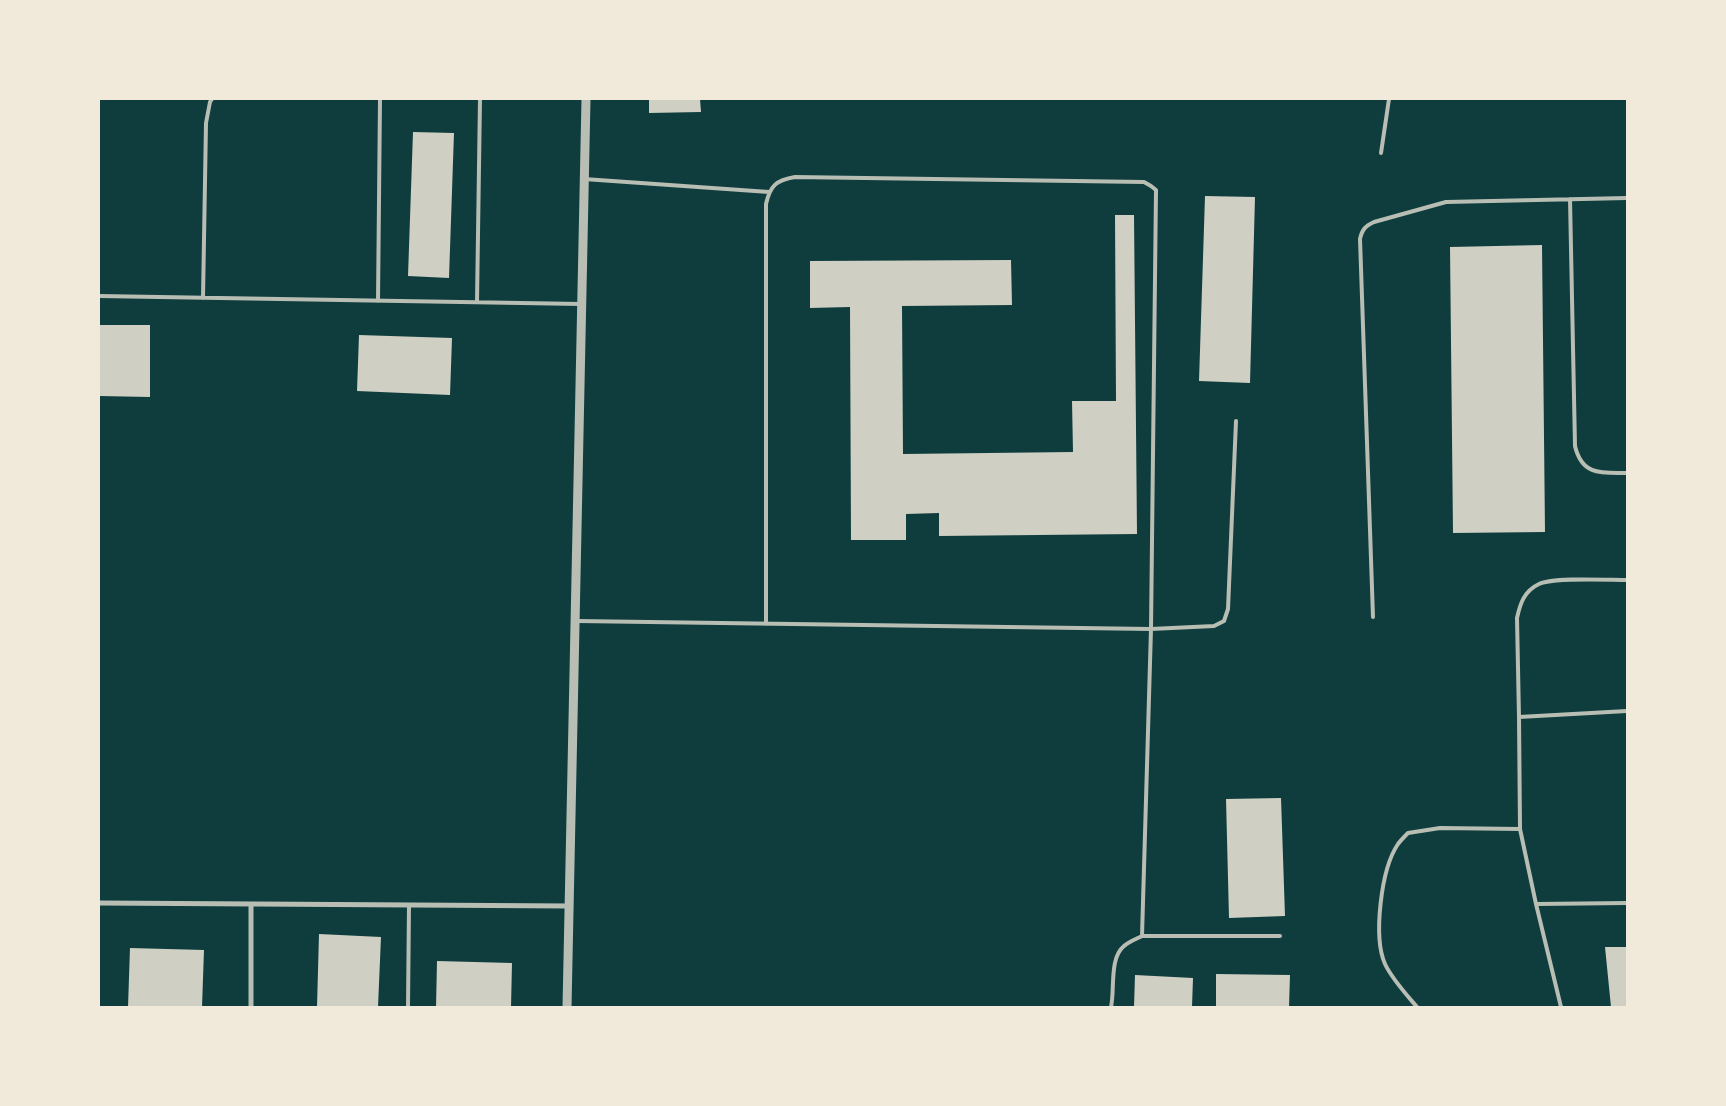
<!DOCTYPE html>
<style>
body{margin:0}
#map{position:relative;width:1726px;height:1106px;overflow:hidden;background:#0f3d3e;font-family:"DM Sans",sans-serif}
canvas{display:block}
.frame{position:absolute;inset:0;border:100px solid #f1e9da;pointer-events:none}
</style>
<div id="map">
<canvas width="1726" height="1106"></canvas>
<div class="frame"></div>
</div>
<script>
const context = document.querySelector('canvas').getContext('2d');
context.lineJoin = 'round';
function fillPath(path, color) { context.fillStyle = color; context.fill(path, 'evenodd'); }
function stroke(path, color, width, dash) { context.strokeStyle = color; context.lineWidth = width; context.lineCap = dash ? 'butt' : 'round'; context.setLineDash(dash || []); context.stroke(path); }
fillPath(new Path2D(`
 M649,99H700L701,112L649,113Z
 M413,132L454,133L449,278L408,276Z
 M1205,196L1255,197L1250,383L1199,381Z
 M1115,215H1134L1137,534L939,536V513L906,514V540H851L850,307L810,308V261L1011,260L1012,305L902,306L903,454L1073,452L1072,401H1116Z
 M1542,245L1545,532L1453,533L1450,247Z
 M99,325H150V397L99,396Z
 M359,335L452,338L450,395L357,391Z
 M1281,798L1285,916L1229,918L1226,799Z
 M319,934L381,937L378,1007H317Z
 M1605,947H1627V1007H1611Z
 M130,948L204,950L202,1007H128Z
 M437,961L512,963L511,1007H436Z
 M1216,974L1290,975L1289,1007H1216Z
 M1135,975L1193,978L1192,1007H1134Z`), '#cfcfc3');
stroke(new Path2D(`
 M1381,153L1389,99
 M584,179L769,192
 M1570,199L1575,446C1582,476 1602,473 1627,473
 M99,296L581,304
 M203,298L206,123L210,102L212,99
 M378,301L380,99
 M477,302L480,99
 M1373,617L1360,239C1362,230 1365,226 1374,222L1446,202L1627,198
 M577,621L1151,629L1214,626L1224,621L1228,609L1236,421
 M766,624V204C770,186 776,180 795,177L1144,182L1151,186L1156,190L1151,629L1142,936H1280
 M1627,711L1519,717L1520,829L1536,904L1627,903
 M1519,717L1517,618C1520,604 1524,591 1539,584C1553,577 1608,580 1627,580
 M1536,904L1561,1007
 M408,1007L409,905
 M1111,1007C1115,990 1109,958 1124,946C1128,942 1136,939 1142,936
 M1417,1007C1406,994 1392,979 1385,964C1373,937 1381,869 1398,844C1401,840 1405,836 1408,833L1440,828L1520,829`), '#b8beb3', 4);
stroke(new Path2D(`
 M99,903L569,906
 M251,1007V904`), '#b8beb3', 5);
stroke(new Path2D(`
 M567,1007L586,99`), '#b8beb3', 9);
</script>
